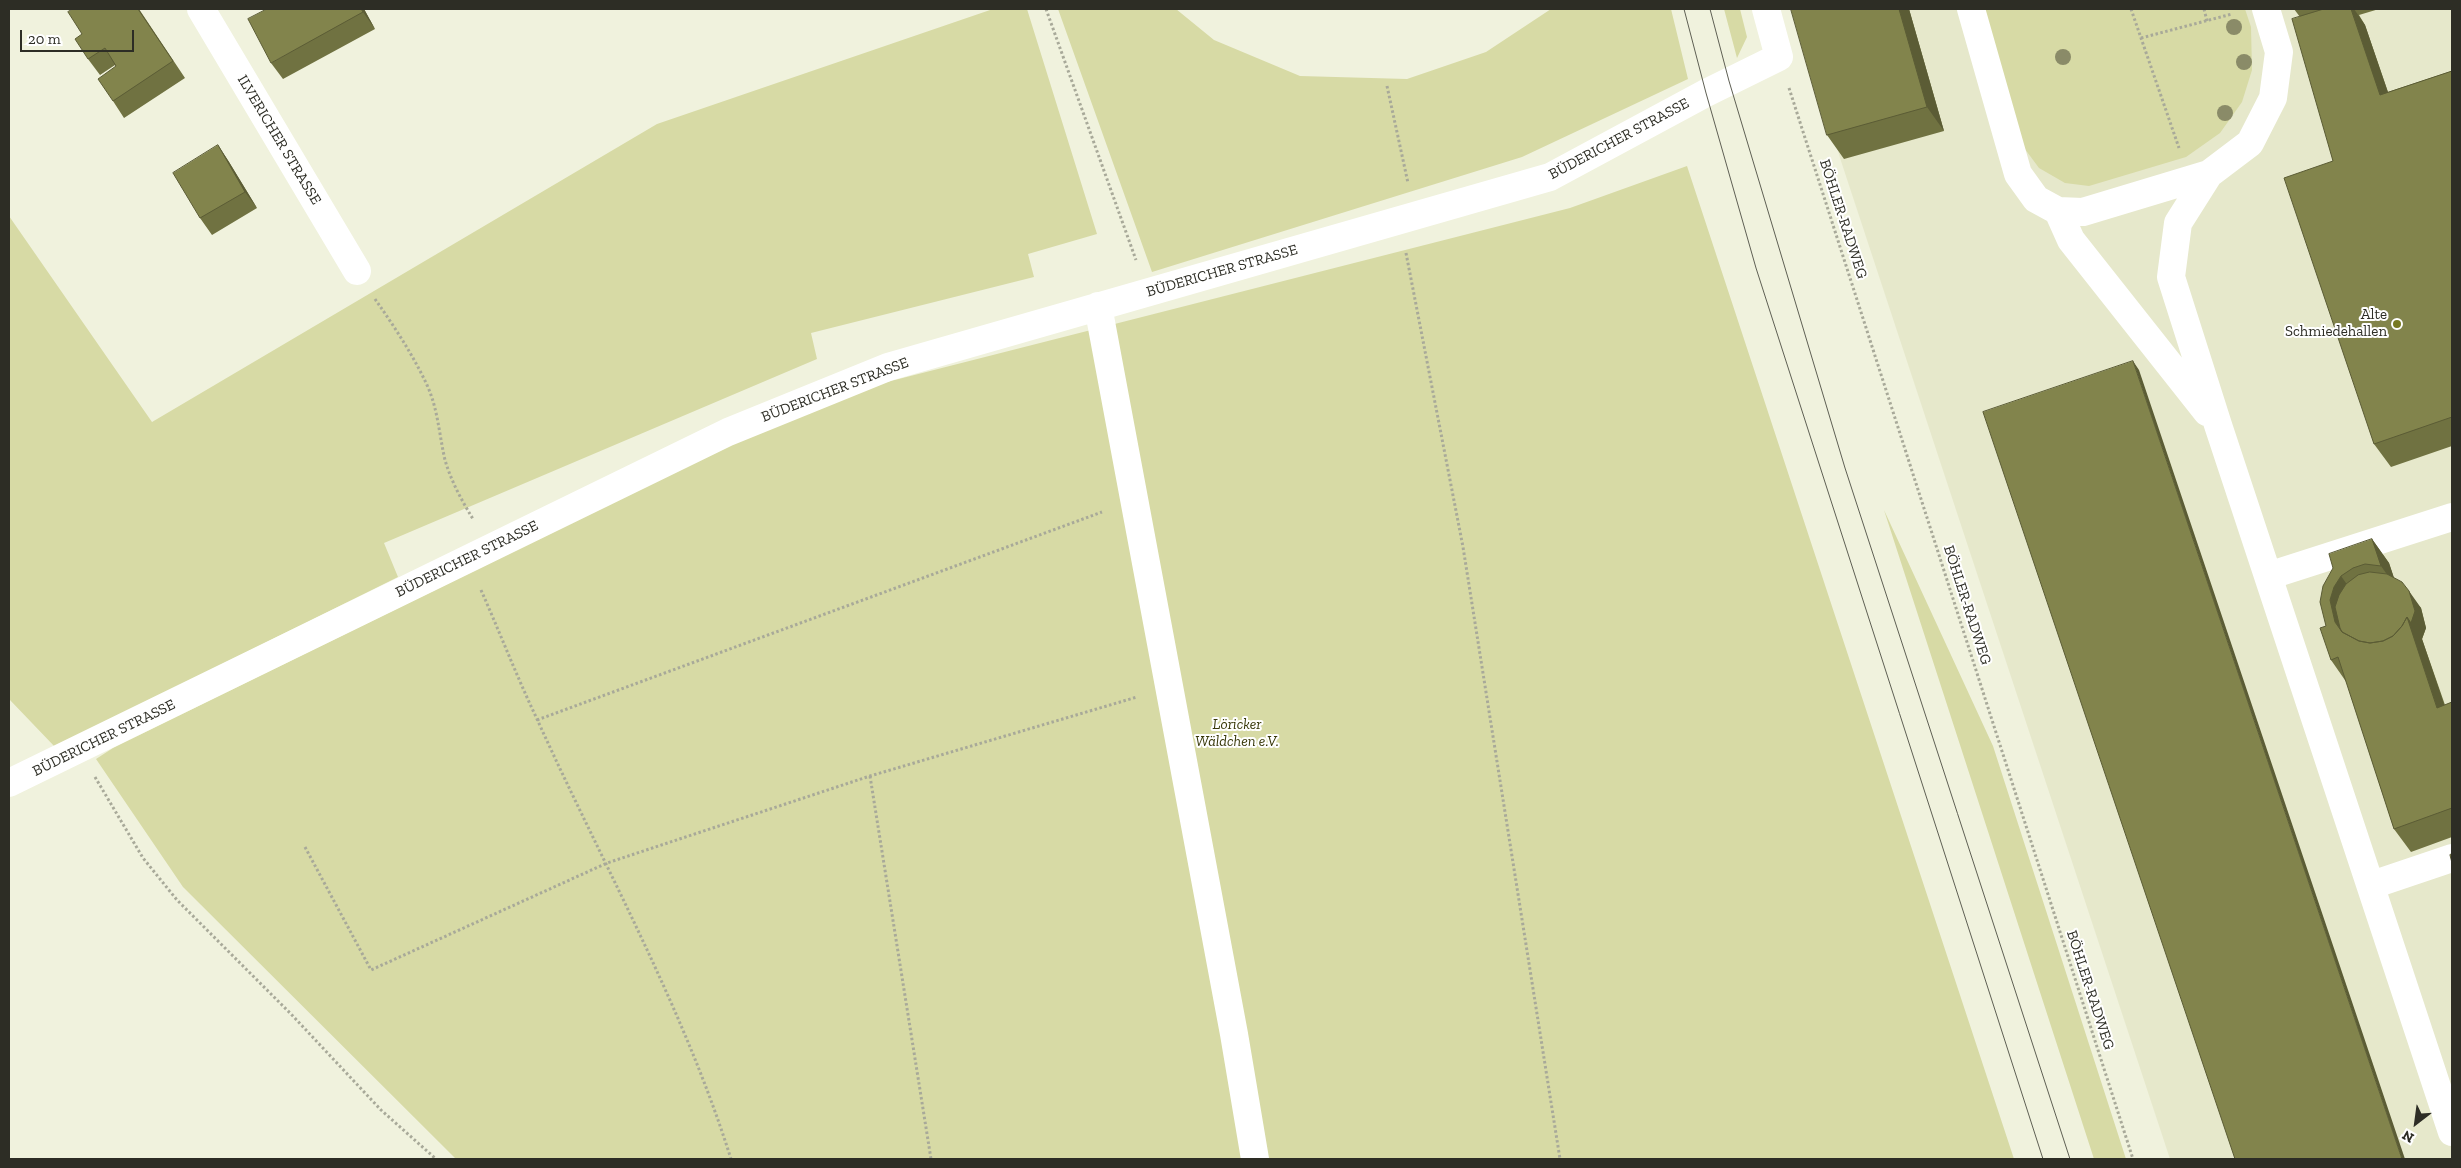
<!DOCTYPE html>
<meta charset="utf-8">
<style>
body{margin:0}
#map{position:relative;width:2461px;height:1168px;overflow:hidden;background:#f0f2dd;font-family:"Zilla Slab",serif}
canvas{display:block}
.frame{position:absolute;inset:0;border:10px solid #2d2d25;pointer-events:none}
.north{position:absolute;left:2391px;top:1098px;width:50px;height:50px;-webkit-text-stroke:4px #fff;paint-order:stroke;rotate:210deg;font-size:14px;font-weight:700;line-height:20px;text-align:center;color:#2d2d25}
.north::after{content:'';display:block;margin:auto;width:18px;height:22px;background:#2d2d25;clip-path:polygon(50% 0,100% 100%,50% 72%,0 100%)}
.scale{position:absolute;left:20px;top:30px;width:114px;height:22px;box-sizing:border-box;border:2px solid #2d2d25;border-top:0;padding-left:6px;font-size:15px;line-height:18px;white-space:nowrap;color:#2d2d25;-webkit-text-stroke:4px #fff;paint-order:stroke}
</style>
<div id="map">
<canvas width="2461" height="1168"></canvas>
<div class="frame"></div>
<div class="north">N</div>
<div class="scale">20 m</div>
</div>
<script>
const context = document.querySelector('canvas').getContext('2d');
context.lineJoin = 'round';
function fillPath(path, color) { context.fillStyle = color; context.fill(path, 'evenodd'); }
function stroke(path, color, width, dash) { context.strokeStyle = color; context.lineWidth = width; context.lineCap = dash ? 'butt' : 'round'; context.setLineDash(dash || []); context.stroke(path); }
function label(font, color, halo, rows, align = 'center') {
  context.font = font + ' "Zilla Slab",serif'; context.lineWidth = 4; context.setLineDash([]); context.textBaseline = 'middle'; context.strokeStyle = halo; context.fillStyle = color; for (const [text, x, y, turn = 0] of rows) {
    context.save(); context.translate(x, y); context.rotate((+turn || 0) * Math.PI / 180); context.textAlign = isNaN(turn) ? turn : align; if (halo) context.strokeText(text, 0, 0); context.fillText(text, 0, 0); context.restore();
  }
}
fillPath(new Path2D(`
 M1797,9H2452V1159H2170L1840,158Z`), '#e6e8cb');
fillPath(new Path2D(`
 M993,9H1027L1097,234L1028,254L1034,277L811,333L817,359L384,543L398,577L55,747L9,699V216L152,422L657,124Z
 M1058,9H1176L1214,40L1300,76L1407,79L1486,52L1551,9H1671L1688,79L1522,157L1152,272Z
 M1724,9H1740L1747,37L1737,58Z
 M1981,9H2245L2251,27L2252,70L2242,102L2220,133L2186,157L2089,186L2065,183L2039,168L2019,141Z
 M1687,166L2014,1159H456L183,887L96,759L113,748L828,397L1570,208Z
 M1884,510L1993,746L2126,1159H2094Z`), '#d7daa5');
stroke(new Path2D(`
 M1046,9L1136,260
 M2131,9L2179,148
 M2204,9L2207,21
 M2141,38L2232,14
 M1387,86L1408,183
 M1789,88L2133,1159
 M1406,253L1463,547L1560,1159
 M375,299C394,326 413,355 427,385C438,409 439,434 445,460C451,481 462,501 473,519
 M481,590C500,633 517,677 537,719C603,865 683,1006 731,1159
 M537,720L1102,512
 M870,776L931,1159
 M95,777L143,858L177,900L291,1014L381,1110L436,1159
 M305,847L371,970L607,863L870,776L1137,697`), '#a8a999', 3, [2.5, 2.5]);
stroke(new Path2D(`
 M201,9L357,271
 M1971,9L2018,174L2036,199L2058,211L2083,212L2209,174L2250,143L2273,98L2279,52L2266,9
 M2209,174L2178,223L2171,277L2218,425L2452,1132
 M2058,211L2071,240L2207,412
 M1098,306L1234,1034L1255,1159
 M2268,576L2452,517
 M9,783L728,432L888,367L1550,177L1706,93L1779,57L1766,9
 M2372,885L2452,858`), '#fff', 28);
stroke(new Path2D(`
 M1684,9L1706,93L1756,268L2043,1159
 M1710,9L1729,81L1845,468L2070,1159`), '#5e5f53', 1);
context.fillStyle = '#8a8b68';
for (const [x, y] of [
 [2234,27],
 [2063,57],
 [2244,62],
 [2225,113]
]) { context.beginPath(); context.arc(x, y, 8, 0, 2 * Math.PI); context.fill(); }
fillPath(new Path2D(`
 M139,9L185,78L124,118L113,101L116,66L115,65L100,75L88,59Z
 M364,9L375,29L283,79L271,63Z
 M1791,9H1909L1944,131L1844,159L1827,135Z
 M2294,9H2379L2359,15L2365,25L2388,92L2452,71V446L2391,467L2374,444L2333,161L2300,17Z
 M218,145L229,162L257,208L212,235L200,218Z
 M2372,539L2389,563L2394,578L2421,608L2426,628L2422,639L2445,705L2452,702V837L2411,852L2394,829L2347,683L2331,660L2326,626L2323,586Z`), '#707241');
fillPath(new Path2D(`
 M361,9H364L375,29L363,12Z
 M1899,9H1909L1944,131L1927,107Z
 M2351,9H2354L2365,25L2397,119L2380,95Z
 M218,145L229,162L257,208L245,192Z
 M2133,361L2139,370L2405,1159H2402Z
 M2372,539L2389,563L2398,590L2381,566Z
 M2341,576L2358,600L2347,639L2335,622L2330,600L2334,587Z
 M2409,591L2421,608L2426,628L2422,639L2452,728L2437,708L2407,617Z`), '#5b5c35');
const building = new Path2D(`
 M73,9H138L173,61L113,101L98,79L116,66L105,48L88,59L75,39L82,34L68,12Z
 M267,9H361L363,12L271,63L248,19Z
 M1791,9H1899L1927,107L1827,135Z
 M2324,9H2351L2380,95L2452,71V417L2374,444L2284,178L2333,161L2292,19Z
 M218,145L245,192L200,218L173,173Z
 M2133,361L2402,1159H2235L1983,412Z
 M2372,539L2381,566L2365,564L2353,568L2341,576L2334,587L2330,600L2335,622L2342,632L2359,641L2370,643L2383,641L2393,636L2402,626L2407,617L2437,708L2452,702V808L2394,829L2338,657L2331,660L2320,628L2326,626L2320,602L2323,586L2333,568L2329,554Z
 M2370,572L2387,574L2402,582L2409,591L2415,611L2411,623L2407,617L2402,626L2393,636L2383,641L2370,643L2359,641L2342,632L2340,628L2335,607L2339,595L2346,584L2358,575Z
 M2452,854V863L2450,855Z`);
fillPath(building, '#82844c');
stroke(building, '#5b5c35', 1);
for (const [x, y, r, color] of [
 [2397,324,5,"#777920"]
]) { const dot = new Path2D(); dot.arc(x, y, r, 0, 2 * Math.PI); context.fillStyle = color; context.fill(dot); stroke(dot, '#fff', 2); }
label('15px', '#2d2d25', '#fff', [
 ["BÜDERICHER STRASSE",1619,139,-28],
 ["ILVERICHER STRASSE",279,140,59],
 ["BÖHLER-RADWEG",1843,219,72],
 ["BÜDERICHER STRASSE",1222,271,-16],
 ["BÜDERICHER STRASSE",835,390,-21],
 ["BÜDERICHER STRASSE",467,559,-26],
 ["BÖHLER-RADWEG",1967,605,72],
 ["BÜDERICHER STRASSE",104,738,-26],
 ["BÖHLER-RADWEG",2090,990,72]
]);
label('15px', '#2d2d25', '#fff', [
 ["Alte",2387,315],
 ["Schmiedehallen",2387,332]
], 'right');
label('italic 15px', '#373708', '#fff', [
 ["Löricker",1237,725],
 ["Wäldchen e.V.",1237,742]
]);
</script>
